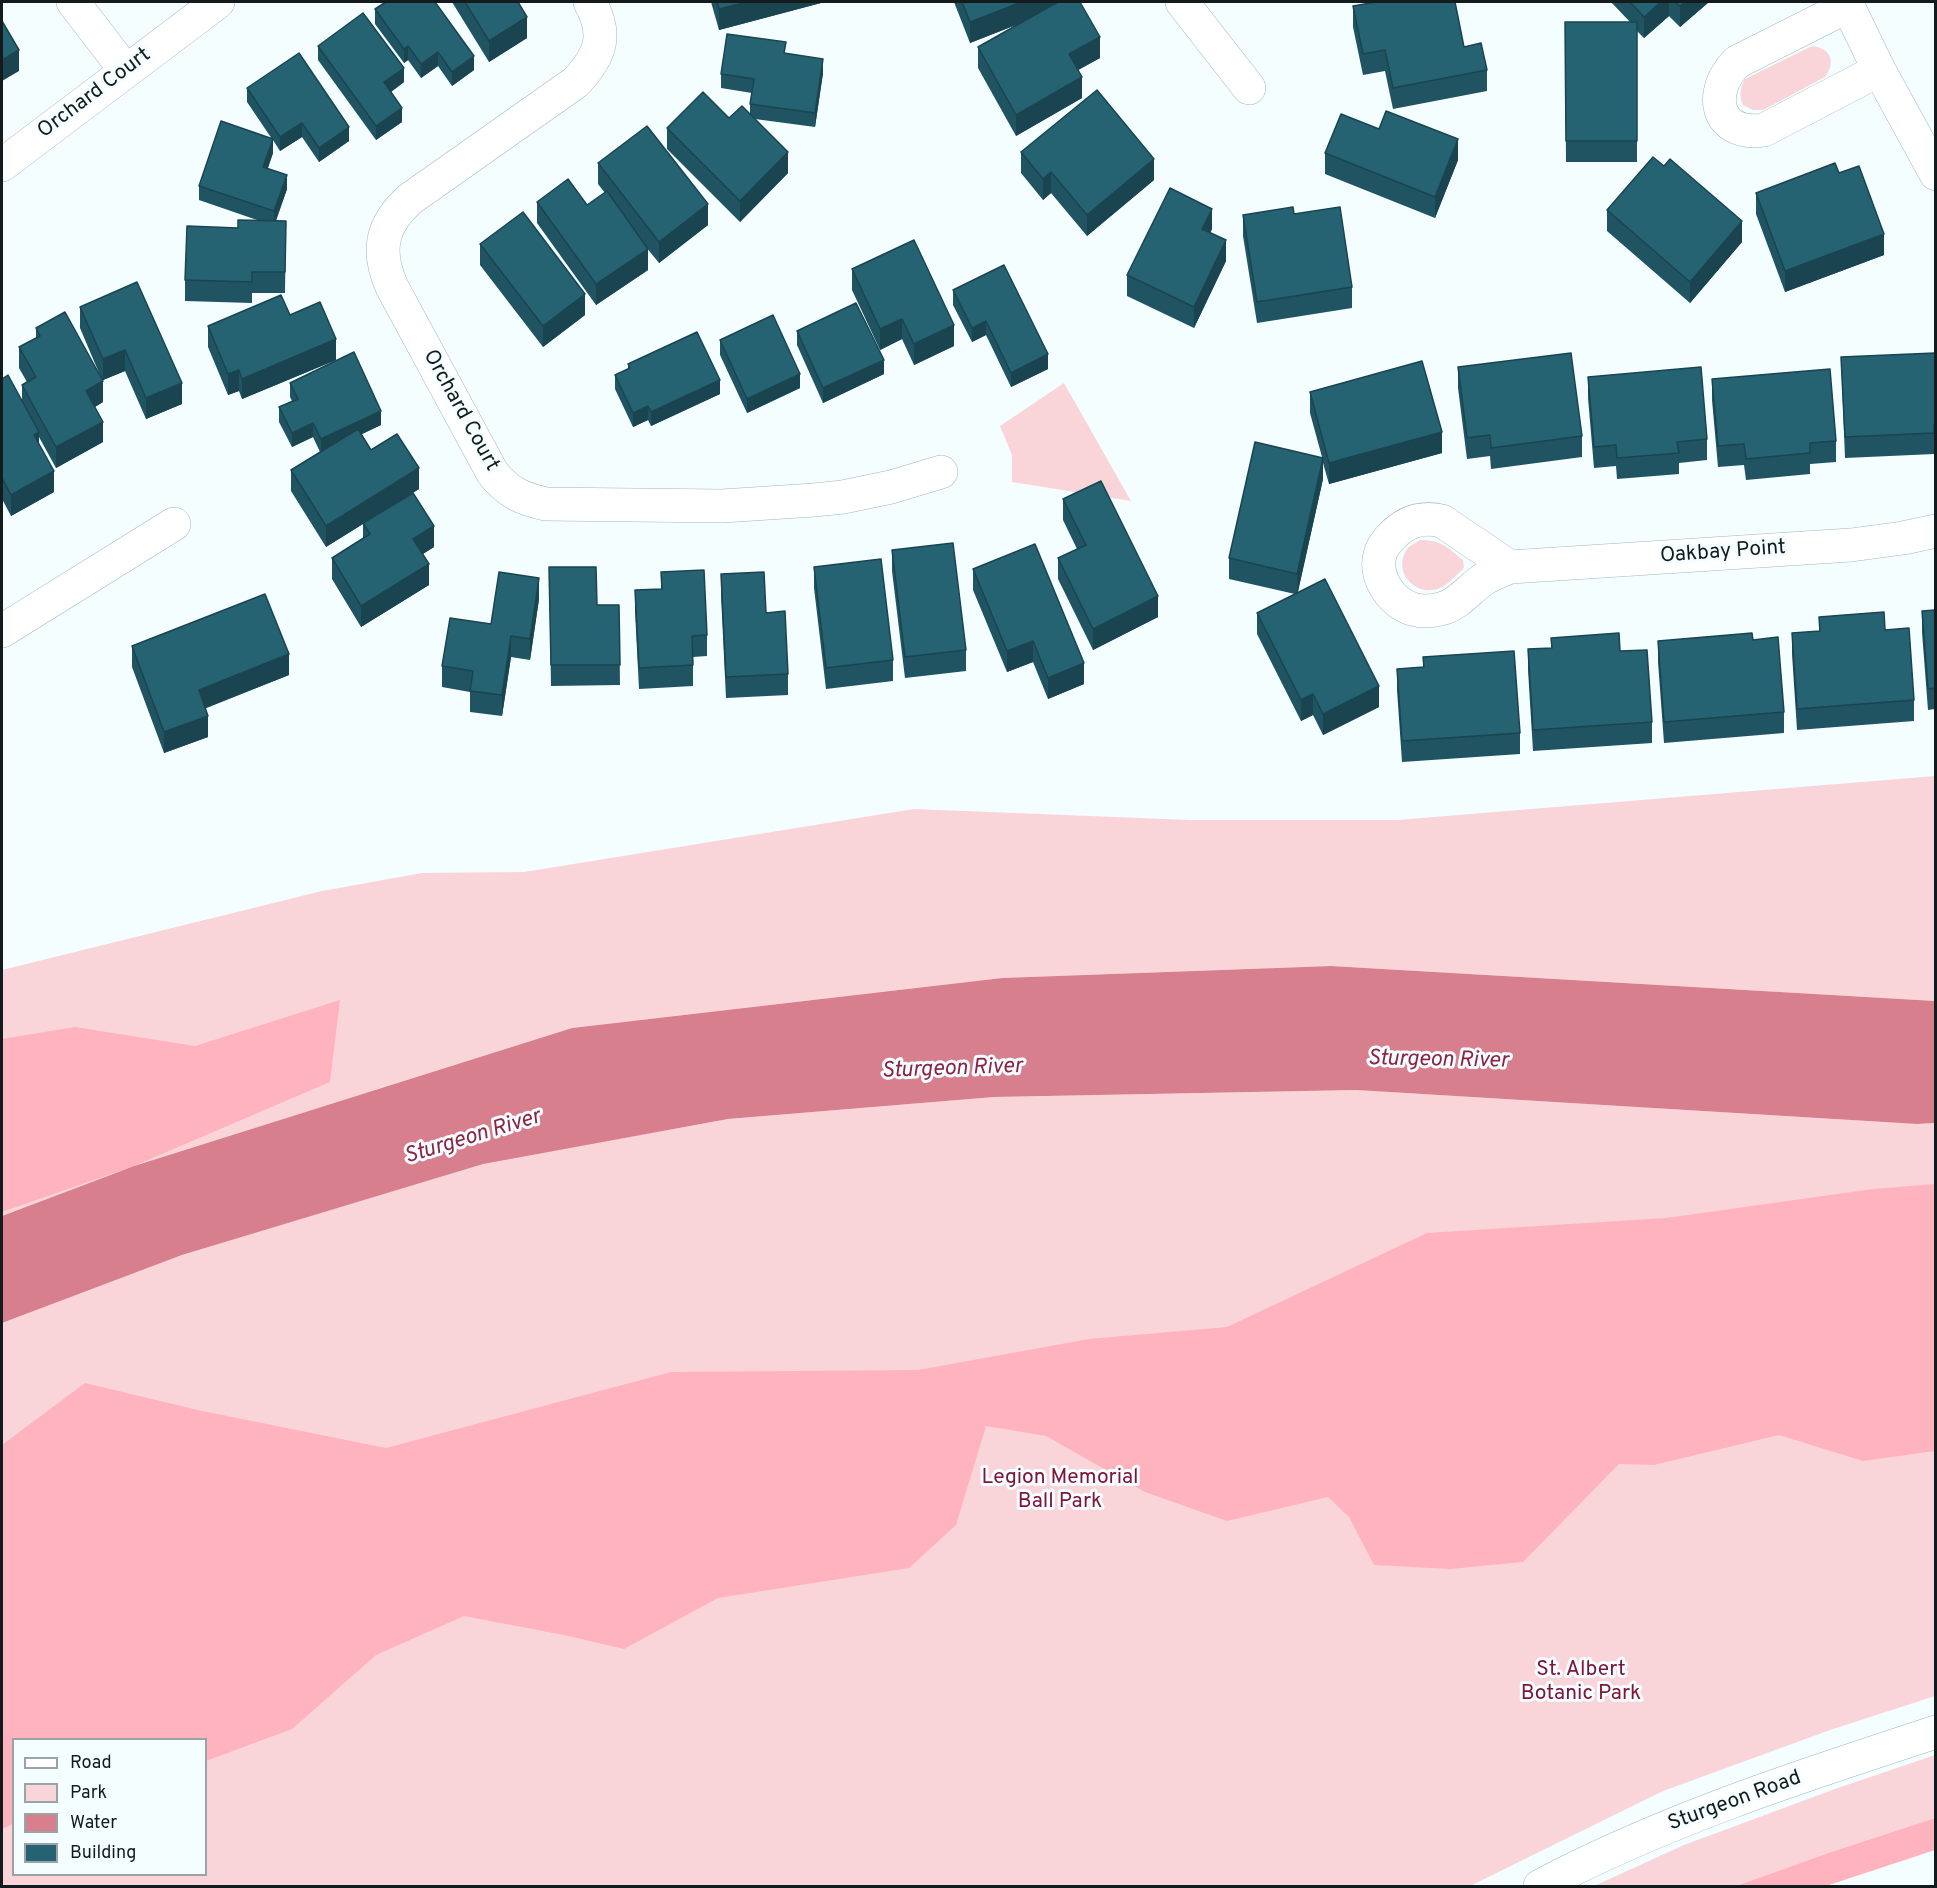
<!DOCTYPE html>
<style>
body{margin:0}
#map{position:relative;width:1937px;height:1888px;overflow:hidden;background:#f4fdff;font-family:Overpass,sans-serif}
canvas{display:block}
.frame{position:absolute;inset:0;border:3px solid #141b1d;pointer-events:none}
.legend{position:absolute;left:12px;top:1738px;width:195px;height:138px;box-sizing:border-box;background:#f4fdff;border:2px solid #9aa3a5;margin:0;padding:8px 10px;list-style:none;font-size:18px;color:#141b1d}
.legend li{display:flex;align-items:center;gap:12px;height:30px}
.legend b{width:30px;border:2px solid #9aa3a5}
</style>
<div id="map">
<canvas width="1937" height="1888"></canvas>
<div class="frame"></div>
<ul class="legend">
<li><b style="height:8px;background:#fff"></b>Road</li>
<li><b style="height:16px;background:#f9d5d9"></b>Park</li>
<li><b style="height:16px;background:#d87f8e"></b>Water</li>
<li><b style="height:16px;background:#256272"></b>Building</li>
</ul>
</div>
<script>
const context = document.querySelector('canvas').getContext('2d');
context.lineJoin = 'round';
function fillPath(path, color) { context.fillStyle = color; context.fill(path, 'evenodd'); }
function stroke(path, color, width, dash) { context.strokeStyle = color; context.lineWidth = width; context.lineCap = dash ? 'butt' : 'round'; context.setLineDash(dash || []); context.stroke(path); }
function label(font, color, halo, rows, align = 'center') {
  context.font = font + ' Overpass,sans-serif'; context.lineWidth = 6; context.setLineDash([]); context.textBaseline = 'middle'; context.strokeStyle = halo; context.fillStyle = color; for (const [text, x, y, turn = 0] of rows) {
    context.save(); context.translate(x, y); context.rotate((+turn || 0) * Math.PI / 180); context.textAlign = isNaN(turn) ? turn : align; if (halo) context.strokeText(text, 0, 0); context.fillText(text, 0, 0); context.restore();
  }
}
fillPath(new Path2D(`
 M1812,46C1830,48 1837,61 1825,77L1763,110H1753L1743,105C1739,95 1740,88 1745,79Z
 M1064,383L1131,501L1012,482V455L1000,426Z
 M1420,540C1441,540 1447,547 1463,560L1464,568C1457,574 1450,583 1442,587C1417,600 1390,571 1408,548C1411,545 1417,542 1420,540Z
 M1935,776V1001L1331,966L1002,978L572,1028L134,1166L2,1216V970L322,891L422,873L524,872L914,809L1190,820H1397Z
 M1356,1090L1917,1124L1935,1123V1696L1833,1729L1663,1791L1470,1886H2V1323L182,1255L483,1163L728,1119L994,1097ZM14,1740H206V1874H14Z
 M1935,1755V1818L1828,1853L1736,1886H1594L1684,1845L1835,1789Z`), '#f9d5d9');
fillPath(new Path2D(`
 M340,1000L330,1082L134,1166L2,1212V1039L75,1027L195,1046Z
 M1935,1184V1451L1863,1461L1779,1435L1654,1465L1619,1464L1523,1562L1450,1569L1374,1565L1349,1517L1328,1497L1227,1521L1145,1492L1046,1436L986,1426L956,1525L909,1568L718,1598L624,1649L564,1635L464,1616L376,1655L292,1729L206,1761V1740H14L13,1824L2,1829V1445L85,1383L202,1411L386,1448L671,1372L918,1370L1089,1339L1227,1327L1427,1233L1666,1218L1873,1189Z
 M1935,1818V1850L1826,1886H1736L1828,1853Z`), '#ffb3be');
fillPath(new Path2D(`
 M1331,966L1935,1001V1123L1917,1124L1356,1090L994,1097L728,1119L483,1164L182,1255L2,1323V1216L134,1166L572,1028L1002,978Z`), '#d87f8e');
const minor = new Path2D(`
 M73,2L126,71
 M590,2C608,35 601,55 576,82L410,199C381,225 376,251 392,287L492,472C507,492 522,499 546,504L722,506L814,500L843,497L891,487L941,472
 M1182,2L1249,88
 M1846,2L1879,70L1936,174
 M1848,6L1737,62C1707,92 1715,137 1764,130L1879,70
 M2,165L218,2
 M1510,567L1442,521C1420,516 1404,522 1389,539C1385,544 1381,549 1380,555C1374,577 1391,602 1412,609C1422,612 1434,611 1444,608C1459,603 1469,590 1481,581C1489,575 1500,571 1510,567L1851,545L1903,538L1936,531
 M2,631L174,524`);
const major = new Path2D(`
 M1540,1886C1665,1820 1801,1776 1936,1732`);
stroke(minor, '#a3b7bd', 34);
stroke(major, '#a3b7bd', 34);
stroke(minor, '#fff', 33);
stroke(major, '#fff', 33);
fillPath(new Path2D(`
 M452,2H518L527,38L489,62Z
 M711,2H821V3L719,30Z
 M954,2H1080L1100,58L1078,70L1082,98L1016,136L978,68V47L1016,25L970,43Z
 M1611,2H1709L1680,27L1669,16L1644,38L1637,31V162H1566L1565,22H1630Z
 M1353,6L1464,47L1487,70V91L1393,109L1385,71L1363,75L1353,27Z
 M375,9L474,70L452,86L438,66L421,78L408,60L404,63L375,24Z
 M318,46L404,82L391,92L402,122L376,140L318,60Z
 M786,53L823,73L815,127L755,119L788,173L740,222L667,149V128L729,118L750,114V104L752,93L721,88V74Z
 M247,88L349,141L319,162L302,137L280,151L273,140V153L268,168L287,189L276,221H286L285,293H252V303L185,301V280L238,228L260,221L199,200V186L272,139L247,102Z
 M1379,129L1458,160L1435,218L1325,174V153Z
 M1021,152L1154,180L1087,236L1051,193L1043,200L1021,173Z
 M598,163L708,225L659,263L646,247L648,270L596,305L537,223V202L587,205L605,193L598,184Z
 M1839,173L1884,255L1785,292L1756,214V193Z
 M1607,210L1742,242L1690,303L1607,231Z
 M1294,214L1352,287V308L1257,323L1243,236V215Z
 M1212,229L1210,233L1226,261L1194,328L1127,296V275Z
 M480,244L585,315L543,347L480,265Z
 M852,269L954,346L914,365L902,339L880,350L852,290Z
 M953,290L1048,369L1011,387L986,335L972,342L953,305Z
 M80,307L182,404L146,419L125,371L103,380V402L95,407L103,442L56,468L39,437V444L54,492L11,516L2,499V379L22,400V385L27,382L19,368V347L36,338V328L102,380L80,328Z
 M290,315L336,360L242,399L239,391L228,395L208,347V326Z
 M797,331L884,374L823,403L797,345Z
 M720,340L800,388L747,413L720,355Z
 M1935,353V446H1934V454L1845,458L1841,357Z
 M628,364L720,394L651,426L648,420L633,427L615,389V375L628,369Z
 M1458,367L1582,436V457L1491,469L1490,456L1467,459L1458,388Z
 M1588,377L1707,439V460L1679,463V474L1617,479L1616,466L1594,468L1588,398Z
 M1712,379L1836,441V462L1810,464V474L1746,480L1744,465L1718,467L1712,400Z
 M290,383L381,425L361,434L371,450L419,489L326,547L291,491V470L320,452L313,437L292,447L279,422V407L292,401L290,397Z
 M1310,392L1442,453L1329,484L1323,463V479L1298,592L1379,707L1323,735L1313,715L1301,721L1257,634V613L1295,594L1229,579V558L1322,457L1310,413Z
 M1063,499L1158,617L1093,650L1058,579V558L1077,549L1063,520Z
 M363,523L434,547L423,554L429,585L361,627L332,579V558L363,538Z
 M892,550L966,650V671L905,678L892,571Z
 M549,567L597,605H619L620,685L551,686Z
 M814,567L893,660V681L826,689L814,588Z
 M973,569L1084,684L1048,699L1033,662L1007,672L973,590Z
 M661,572L707,635V656L693,657V686L639,689L635,611V590L661,589Z
 M721,574L766,613L788,674V695L726,698L721,595Z
 M539,599L530,660L511,657L502,716L470,712V692L442,687V666L491,624Z
 M1935,610V709L1928,710L1922,632V611Z
 M1819,617L1885,630L1914,700V721L1797,730L1792,654V633L1819,631Z
 M1551,638L1620,651L1652,722V743L1533,751L1528,670V649L1551,648Z
 M1753,640L1784,712V733L1664,743L1658,662V641Z
 M132,646L289,675L205,708L208,737L164,753L132,667Z
 M1423,657L1520,733V754L1402,762L1397,690V669L1423,667Z`), '#205462');
fillPath(new Path2D(`
 M747,2H821V3L719,30V9Z
 M1022,2H1064V6L970,43V22Z
 M1661,2H1669V16L1644,38V17Z
 M1685,2H1709L1680,27V6Z
 M527,17V38L489,62V41Z
 M1100,37V58L1069,75V54Z
 M408,46V60L404,63V49Z
 M19,50V71L2,81V60Z
 M438,52V66L421,78V64Z
 M474,56V70L452,86V72Z
 M823,59V73L815,127V113Z
 M404,68V82L384,97V82Z
 M1082,77V98L1016,136V115Z
 M402,108V122L376,140V126Z
 M302,123V137L280,151V137Z
 M349,127V141L319,162V148Z
 M273,139V153L263,181V167Z
 M1458,139V160L1435,218V197Z
 M788,152V173L740,222V201Z
 M1154,159V180L1087,236V215Z
 M1051,172V193L1043,200V179Z
 M287,175V189L274,225V211Z
 M708,204V225L659,263V242Z
 M1212,209V229L1202,250V229Z
 M1742,221V242L1690,303V282Z
 M1884,234V255L1785,292V271Z
 M1226,240V261L1194,328V307Z
 M648,249V270L596,305V284Z
 M585,294V315L543,347V326Z
 M902,319V339L880,350V329Z
 M986,321V335L972,342V328Z
 M954,325V346L914,365V344Z
 M336,339V360L242,399V379Z
 M125,350V371L103,380V359Z
 M1048,354V369L1011,387V373Z
 M884,360V374L823,403V388Z
 M239,370V391L228,395V374Z
 M800,374V388L747,413V399Z
 M720,380V394L651,426V412Z
 M103,381V402L86,412V391Z
 M182,383V404L146,419V398Z
 M648,406V420L633,427V413Z
 M381,411V425L321,454V439Z
 M103,422V442L56,468V447Z
 M313,423V437L292,447V433Z
 M39,432V453L34,435Z
 M1442,432V453L1329,484V463Z
 M1323,458V479L1297,595V574Z
 M419,468V489L326,547V526Z
 M54,471V492L11,516V495Z
 M434,526V547L413,560V539Z
 M429,564V585L361,627V606Z
 M539,578V599L530,660V639Z
 M1158,596V617L1093,650V629Z
 M511,636V657L502,716V695Z
 M1033,641V662L1007,672V651Z
 M289,654V675L199,711V690Z
 M1084,663V684L1048,699V678Z
 M1379,686V707L1323,735V714Z
 M1313,694V715L1301,721V700Z
 M208,716V737L164,753V732Z`), '#1a4550');
const building = new Path2D(`
 M386,2H435L474,56L452,72L438,52L421,64L408,46L404,49L375,9Z
 M465,2H518L527,17L489,41Z
 M717,2H747L719,9Z
 M962,2H1022L970,22Z
 M1058,2H1080L1100,37L1069,54L1082,77L1016,115L978,47Z
 M1376,2H1455L1464,47L1481,43L1487,70L1393,88L1385,50L1363,54L1353,6Z
 M1630,2H1661L1644,17Z
 M1675,2H1685L1680,6Z
 M363,13L404,68L384,82L402,108L376,126L318,46Z
 M2,21L19,50L2,60Z
 M1565,22H1637V141H1566Z
 M727,34L786,42L784,53L823,59L815,113L750,104L754,79L721,74Z
 M299,53L349,127L319,148L302,123L280,137L247,88Z
 M1097,90L1154,159L1087,215L1051,172L1043,179L1021,152Z
 M703,92L729,118L742,106L788,152L740,201L667,128Z
 M1386,111L1458,139L1435,197L1325,153L1341,114L1379,129Z
 M221,121L273,139L263,167L287,175L274,211L199,186Z
 M647,126L708,204L659,242L598,163Z
 M1653,157L1664,166L1670,159L1742,221L1690,282L1607,210Z
 M1835,163L1839,173L1859,166L1884,234L1785,271L1756,193Z
 M568,179L587,205L607,191L648,249L596,284L537,202Z
 M1170,188L1212,209L1202,229L1226,240L1194,307L1127,275Z
 M1293,207L1294,214L1340,207L1352,287L1257,302L1243,215Z
 M523,212L585,294L543,326L480,244Z
 M238,220L286,221L285,272H252V282L185,280L187,226L238,228Z
 M914,240L954,325L914,344L902,319L880,329L852,269Z
 M1004,265L1048,354L1011,373L986,321L972,328L953,290Z
 M137,282L182,383L146,398L125,350L103,359L80,307Z
 M281,295L290,315L320,302L336,339L242,379L239,370L228,374L208,326Z
 M856,303L884,360L823,388L797,331Z
 M65,312L103,381L86,391L103,422L56,447L22,385L36,377L19,347L40,336L36,328Z
 M773,315L800,374L747,399L720,340Z
 M697,332L720,380L651,412L648,406L633,413L615,375L630,368L628,364Z
 M354,352L381,411L321,439L313,423L292,433L279,407L298,399L290,383Z
 M1571,353L1582,436L1491,448L1490,435L1467,438L1458,367Z
 M1935,353V425H1934V433L1845,437L1841,357Z
 M1422,361L1442,432L1329,463L1310,392Z
 M1701,367L1707,439L1677,442L1679,453L1617,458L1616,445L1594,447L1588,377Z
 M1830,369L1836,441L1810,443V453L1746,459L1744,444L1718,446L1712,379Z
 M8,375L39,432L34,435L54,471L11,495L2,478V379Z
 M358,429L371,450L397,434L419,468L326,526L291,470Z
 M1255,442L1323,458L1297,574L1229,558Z
 M1101,481L1158,596L1093,629L1058,558L1086,545L1063,499Z
 M413,493L434,526L413,539L429,564L361,606L332,558L370,534L363,523Z
 M953,543L966,650L905,657L892,550Z
 M1035,544L1084,663L1048,678L1033,641L1007,651L973,569Z
 M881,559L893,660L826,668L814,567Z
 M549,567H596L597,605H619L620,665H551Z
 M704,570L707,635L692,636L693,665L639,668L635,590L662,589L661,572Z
 M499,572L539,578L530,639L511,636L502,695L470,691L473,671L442,666L450,618L491,624Z
 M764,572L766,613L785,611L788,674L726,677L721,574Z
 M1325,579L1379,686L1323,714L1313,694L1301,700L1257,613Z
 M265,594L289,654L199,690L208,716L164,732L132,646Z
 M1935,610V688L1928,689L1922,611Z
 M1884,612L1885,630L1909,628L1914,700L1797,709L1792,633L1820,631L1819,617Z
 M1619,633L1620,651L1647,650L1652,722L1533,730L1528,649L1552,648L1551,638Z
 M1752,633L1753,640L1778,637L1784,712L1664,722L1658,641Z
 M1514,651L1520,733L1402,741L1397,669L1424,667L1423,657Z`);
fillPath(building, '#256272');
stroke(building, '#1a4550', 1.5);
label('21px', '#141b1d', '#f4fdff', [
 ["Orchard Court",95,94,-37],
 ["Orchard Court",460,411,61],
 ["Oakbay Point",1723,553,-4],
 ["Sturgeon Road",1735,1802,-20]
]);
label('21px', '#801536', '#f4fdff', [
 ["Legion Memorial",1060,1479],
 ["Ball Park",1060,1503],
 ["St. Albert",1581,1671],
 ["Botanic Park",1581,1695]
]);
label('italic 22px', '#8c233f', '#f4fdff', [
 ["Sturgeon River",1438,1061,1],
 ["Sturgeon River",952,1070,-2],
 ["Sturgeon River",473,1138,-17]
]);
</script>
